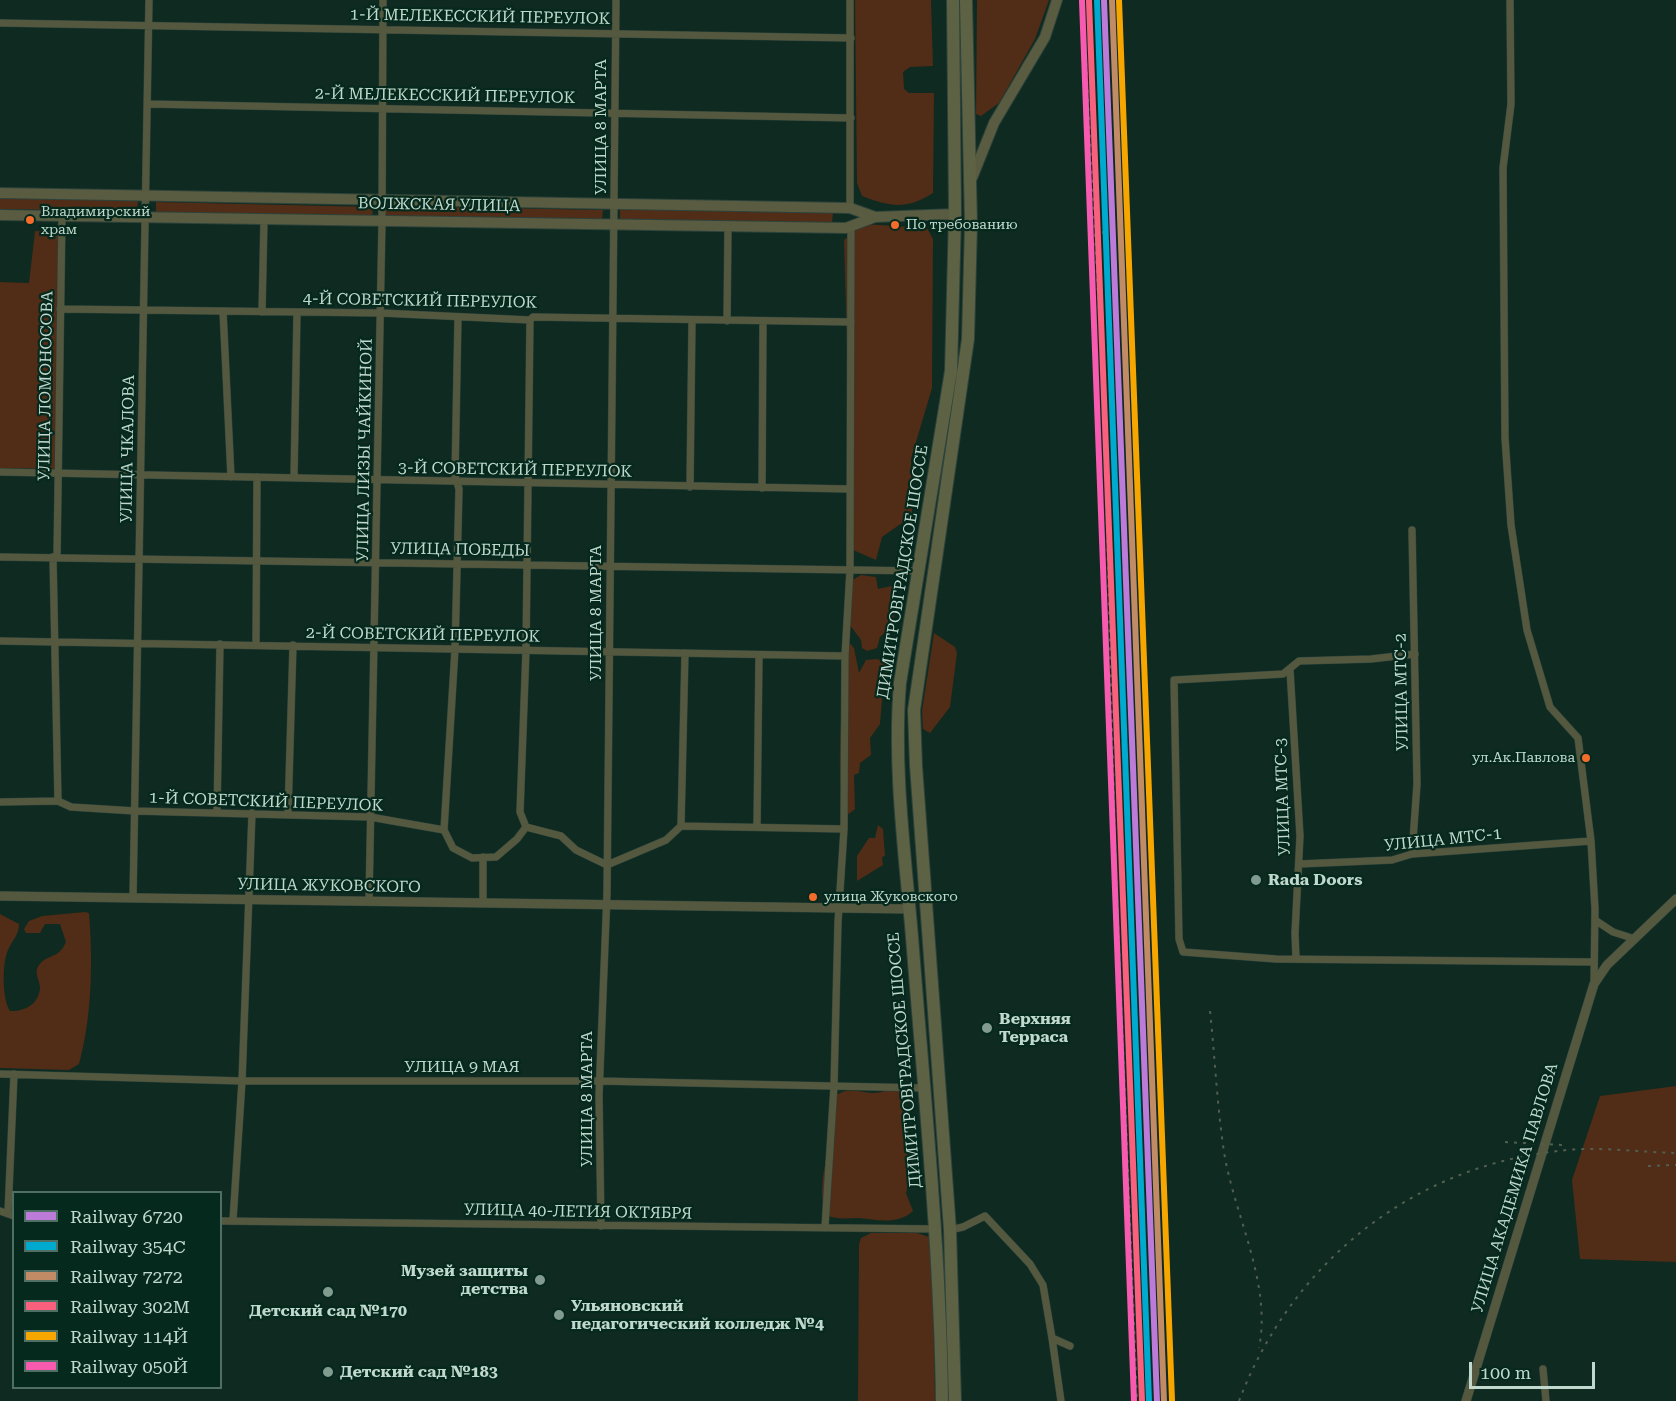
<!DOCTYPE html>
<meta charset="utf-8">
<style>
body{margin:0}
#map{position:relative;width:1676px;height:1401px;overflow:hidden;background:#0e2a21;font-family:"Roboto Serif",serif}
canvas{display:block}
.legend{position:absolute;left:12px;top:1191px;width:210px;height:198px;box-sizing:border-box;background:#05291d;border:2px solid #506f64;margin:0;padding:8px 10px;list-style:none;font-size:18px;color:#c1d8ce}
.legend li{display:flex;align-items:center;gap:12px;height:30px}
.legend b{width:30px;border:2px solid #506f64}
.scale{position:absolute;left:1469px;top:1362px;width:126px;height:27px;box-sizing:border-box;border:3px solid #c1d8ce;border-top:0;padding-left:8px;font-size:18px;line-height:21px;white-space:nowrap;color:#c1d8ce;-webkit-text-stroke:4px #05291d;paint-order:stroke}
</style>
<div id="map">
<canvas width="1676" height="1401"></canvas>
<ul class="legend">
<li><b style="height:8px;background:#bd7bd9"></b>Railway 6720</li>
<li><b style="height:8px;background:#00a9ce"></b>Railway 354С</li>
<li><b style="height:8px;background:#c18c65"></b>Railway 7272</li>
<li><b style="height:8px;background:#f8607d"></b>Railway 302М</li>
<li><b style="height:8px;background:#f7a600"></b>Railway 114Й</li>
<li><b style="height:8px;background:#f75aaf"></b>Railway 050Й</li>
</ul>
<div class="scale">100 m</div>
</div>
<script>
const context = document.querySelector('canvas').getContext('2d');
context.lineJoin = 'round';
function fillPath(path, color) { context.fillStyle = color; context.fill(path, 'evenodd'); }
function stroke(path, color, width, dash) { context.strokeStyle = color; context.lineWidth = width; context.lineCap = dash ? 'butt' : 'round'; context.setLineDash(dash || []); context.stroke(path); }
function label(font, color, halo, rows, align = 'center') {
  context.font = font + ' "Roboto Serif",serif'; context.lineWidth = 4.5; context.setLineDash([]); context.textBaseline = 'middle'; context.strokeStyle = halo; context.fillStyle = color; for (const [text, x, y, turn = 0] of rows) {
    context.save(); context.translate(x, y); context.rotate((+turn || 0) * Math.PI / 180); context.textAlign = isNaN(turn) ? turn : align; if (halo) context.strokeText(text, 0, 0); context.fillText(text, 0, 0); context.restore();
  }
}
fillPath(new Path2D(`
 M855,0H931L933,66L910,67L903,72L904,89L909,93H934L933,193C906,210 891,207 862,196L857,183Z
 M977,0H1049L1035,39L999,103L981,116L976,114Z
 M0,198L138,200L137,211L0,209Z
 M156,202L373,207L372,217L156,213Z
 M386,206L603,210L602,220L386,217Z
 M620,209L833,212L832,223L620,219Z
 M863,224L927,228L933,239L932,388L911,459L912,516L882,537L876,560L853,550L844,240Z
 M35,231L61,232L57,469L0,468V282L29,283Z
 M861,575L876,577L878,589L896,585L893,625L880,637L877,648L867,651L862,648L861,640L846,620L849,582Z
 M934,633L955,647L957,653L950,707L930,733L923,729L922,711Z
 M848,641L854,648L859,673L866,660L877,659L893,666L883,687L880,724L870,738L871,755L860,763L859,773L854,775L855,809L849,814C831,798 845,669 848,641Z
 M878,825L883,829L885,856L882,857L883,865L857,881V856L869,838H875Z
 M85,912L89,913C93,961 92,1017 79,1064L69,1070L0,1068V914L19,924C19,935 13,939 8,950C2,963 2,999 10,1011C24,1012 39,1004 40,988C40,980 33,972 39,965C48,953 58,960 66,942L60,924H45L40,933H26L24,929L29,921L42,916Z
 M1676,1086V1262L1580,1259L1572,1180L1600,1096Z
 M896,1088L902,1090L908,1097L903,1116C913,1128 905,1146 914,1159L906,1193L913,1211C898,1225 877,1220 859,1218C847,1218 837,1220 826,1215C820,1202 822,1179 825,1165C827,1155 834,1145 835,1135C837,1121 822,1109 834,1097C847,1086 858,1092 873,1093C880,1093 889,1090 896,1088Z
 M871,1233H917L929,1237L932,1250L935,1401H858L859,1244L861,1238Z`), '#512c16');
const minor = new Path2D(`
 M1510,0L1511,104L1503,168L1505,438L1511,525L1527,630L1550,707L1578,738L1591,841L1595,909L1594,984
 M0,23L851,38
 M148,104L851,118
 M850,208V0
 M60,309L381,313L530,320L533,317L851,322
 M223,311L231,477
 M262,312L264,219
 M727,321L728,226
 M0,472L849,489
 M294,478L297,312
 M690,487L692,321
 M762,488L763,322
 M0,557L920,571
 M53,557L58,801
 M57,557L62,215
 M0,641L845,656
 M256,645L257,477
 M1415,654L1371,659L1299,661L1283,674L1174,680L1179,939L1183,952L1276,959L1594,962
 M1290,670L1300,836L1295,933L1296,959
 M0,802L58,801L71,807L135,811L370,817L444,830L453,848L472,858L496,857L517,839L526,827L561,836L576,850L607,865L666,840L681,826L844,829
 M217,813L220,644
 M288,814L293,645
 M681,826L685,653
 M526,827L520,812L526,650L530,320
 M757,827L759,655
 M444,830L455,649L459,489L455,476L458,317
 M1412,854L1417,784L1412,530
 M1299,864L1392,860L1412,854L1591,841
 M133,898L149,0
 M369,901L382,221L383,0
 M483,903V857
 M1595,920L1613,932L1635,939
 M0,1074L242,1081H599L924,1088
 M0,1211L14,1216
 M8,1213L14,1074
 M233,1220L242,1081L252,813
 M220,1221L936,1229
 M601,1226L599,1096L607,893L616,0
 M825,1227L834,1086L838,922L844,829L845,656L850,570L851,226
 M950,1230L963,1227L985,1216L1030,1264L1043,1285L1052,1338L1070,1346
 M1052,1338L1061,1401
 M1543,1369L1546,1401`);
const tertiary = new Path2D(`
 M0,896L910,909
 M1466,1401L1594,984L1607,965L1676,899`);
const secondary = new Path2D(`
 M972,178L994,123L1045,37L1057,0
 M0,193L850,208L875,217
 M0,215L846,228L875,217L955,214`);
const trunk = new Path2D(`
 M942,1401C940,1246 924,1092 912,937C905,854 893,767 900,683L951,371L955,214L953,0
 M955,1401L950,1230L916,766L914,710L968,339L971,224L966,0`);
stroke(minor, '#2d433c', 8);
stroke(tertiary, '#2d433c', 10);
stroke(secondary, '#2d433c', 12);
stroke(trunk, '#2d433c', 14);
stroke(minor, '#54583f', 7);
stroke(tertiary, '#54583f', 9);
stroke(secondary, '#595c40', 10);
stroke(trunk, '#5e6245', 12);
stroke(new Path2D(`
 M1083,0L1104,413L1115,841L1137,1401
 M1103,231L1107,261
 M1210,1011C1215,1058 1217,1105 1224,1152C1234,1215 1272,1283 1259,1348
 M1505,1142L1562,1145
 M1648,1166L1676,1165
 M1239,1401C1291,1264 1411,1167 1558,1151C1596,1146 1638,1152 1676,1153`), '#525f50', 2, [3, 6]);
stroke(new Path2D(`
 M1104,0L1157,1401`), '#bd7bd9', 6);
stroke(new Path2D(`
 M1097,0L1149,1401`), '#00a9ce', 6);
stroke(new Path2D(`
 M1112,0L1164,1401`), '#c18c65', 6);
stroke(new Path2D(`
 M1089,1L1142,1401`), '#f8607d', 6);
stroke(new Path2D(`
 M1119,0L1172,1400`), '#f7a600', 6);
stroke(new Path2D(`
 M1082,1L1134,1401`), '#f75aaf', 6);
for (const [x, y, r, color] of [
 [30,220,5,"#f36c2b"],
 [895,225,5,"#f36c2b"],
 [1586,758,5,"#f36c2b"],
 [1256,880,6,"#829b91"],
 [813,897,5,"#f36c2b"],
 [987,1028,6,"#829b91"],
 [540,1280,6,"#829b91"],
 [328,1292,6,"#829b91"],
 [559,1315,6,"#829b91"],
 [328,1372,6,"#829b91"]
]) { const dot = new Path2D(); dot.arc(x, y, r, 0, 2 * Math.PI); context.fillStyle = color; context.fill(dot); stroke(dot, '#05291d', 2); }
label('14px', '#c1d8ce', '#05291d', [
 ["Владимирский",41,212],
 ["храм",41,230],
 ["По требованию",906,225],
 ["ул.Ак.Павлова",1575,758,"right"],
 ["улица Жуковского",824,897]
], 'left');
label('16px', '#c1d8ce', '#05291d', [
 ["1-Й МЕЛЕКЕССКИЙ ПЕРЕУЛОК",480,17,1],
 ["2-Й МЕЛЕКЕССКИЙ ПЕРЕУЛОК",445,96,1],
 ["УЛИЦА 8 МАРТА",601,127,-90],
 ["ВОЛЖСКАЯ УЛИЦА",439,205,1],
 ["4-Й СОВЕТСКИЙ ПЕРЕУЛОК",420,301,1],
 ["УЛИЦА ЛОМОНОСОВА",46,386,-89],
 ["УЛИЦА ЧКАЛОВА",128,449,-89],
 ["УЛИЦА ЛИЗЫ ЧАЙКИНОЙ",365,450,-89],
 ["3-Й СОВЕТСКИЙ ПЕРЕУЛОК",515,470,1],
 ["УЛИЦА ПОБЕДЫ",460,550,1],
 ["ДИМИТРОВГРАДСКОЕ ШОССЕ",903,572,-81],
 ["УЛИЦА 8 МАРТА",596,613,-90],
 ["2-Й СОВЕТСКИЙ ПЕРЕУЛОК",423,635,1],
 ["УЛИЦА МТС-2",1402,692,-91],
 ["УЛИЦА МТС-3",1283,797,-92],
 ["1-Й СОВЕТСКИЙ ПЕРЕУЛОК",266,802,2],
 ["УЛИЦА МТС-1",1443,840,-6],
 ["УЛИЦА ЖУКОВСКОГО",329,886,1],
 ["ДИМИТРОВГРАДСКОЕ ШОССЕ",905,1060,-95],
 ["УЛИЦА 9 МАЯ",462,1067],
 ["УЛИЦА 8 МАРТА",587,1099,-90],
 ["УЛИЦА АКАДЕМИКА ПАВЛОВА",1515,1188,-73],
 ["УЛИЦА 40-ЛЕТИЯ ОКТЯБРЯ",578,1212,1]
]);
label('bold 16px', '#c1d8ce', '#05291d', [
 ["Rada Doors",1268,880],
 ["Верхняя",999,1019],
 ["Терраса",999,1037],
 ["Музей защиты",528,1271,"right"],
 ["детства",528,1289,"right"],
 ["Ульяновский",571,1306],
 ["педагогический колледж №4",571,1324],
 ["Детский сад №170",328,1311,"center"],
 ["Детский сад №183",340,1372]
], 'left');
</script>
